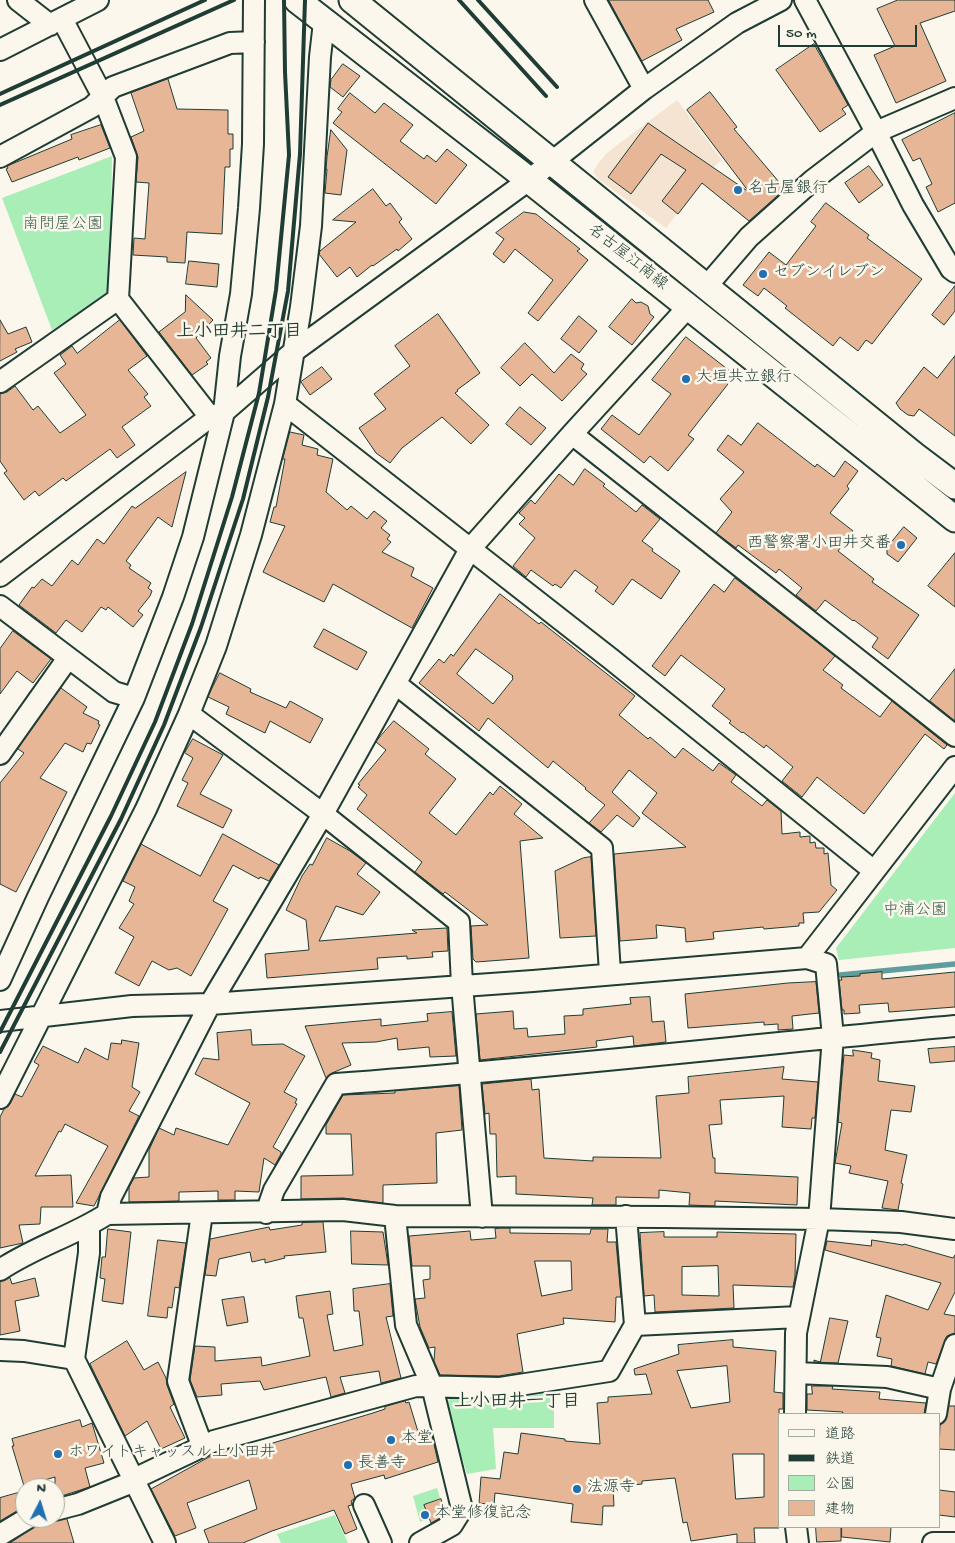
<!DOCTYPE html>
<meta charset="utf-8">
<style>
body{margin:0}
#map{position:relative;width:955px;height:1543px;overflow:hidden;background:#fbf7ec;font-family:"Gochi Hand","Klee One",sans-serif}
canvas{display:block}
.legend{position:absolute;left:778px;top:1413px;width:162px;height:115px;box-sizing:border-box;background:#fbf7ec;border:1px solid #a3ada2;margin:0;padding:6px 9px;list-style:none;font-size:15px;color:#1f3d34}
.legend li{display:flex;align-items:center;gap:10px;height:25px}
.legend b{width:25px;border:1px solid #a3ada2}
.north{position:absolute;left:15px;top:1478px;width:50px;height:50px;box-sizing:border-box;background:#fbf7ec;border:1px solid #a3ada2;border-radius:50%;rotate:5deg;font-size:14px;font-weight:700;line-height:20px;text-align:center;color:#1f3d34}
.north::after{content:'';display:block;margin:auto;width:18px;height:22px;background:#1f6fb2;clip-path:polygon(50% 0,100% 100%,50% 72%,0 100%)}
.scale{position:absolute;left:778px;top:25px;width:139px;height:22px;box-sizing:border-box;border:2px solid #1f3d34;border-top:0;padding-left:6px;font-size:15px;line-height:18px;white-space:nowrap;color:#1f3d34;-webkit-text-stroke:4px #fbf7ec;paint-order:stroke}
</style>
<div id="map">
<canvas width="955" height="1543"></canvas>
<ul class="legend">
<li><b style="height:6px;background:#fbf7ec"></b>道路</li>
<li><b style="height:6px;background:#1f3d34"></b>鉄道</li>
<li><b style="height:14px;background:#a9edb7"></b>公園</li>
<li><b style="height:14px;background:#e7b697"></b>建物</li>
</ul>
<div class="north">N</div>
<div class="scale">50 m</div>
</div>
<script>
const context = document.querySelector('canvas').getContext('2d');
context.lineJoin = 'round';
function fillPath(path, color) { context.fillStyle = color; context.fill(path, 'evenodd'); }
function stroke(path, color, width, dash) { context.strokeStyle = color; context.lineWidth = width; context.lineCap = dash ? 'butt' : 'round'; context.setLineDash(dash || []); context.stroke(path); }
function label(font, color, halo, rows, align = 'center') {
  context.font = font + ' "Gochi Hand","Klee One",sans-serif'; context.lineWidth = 5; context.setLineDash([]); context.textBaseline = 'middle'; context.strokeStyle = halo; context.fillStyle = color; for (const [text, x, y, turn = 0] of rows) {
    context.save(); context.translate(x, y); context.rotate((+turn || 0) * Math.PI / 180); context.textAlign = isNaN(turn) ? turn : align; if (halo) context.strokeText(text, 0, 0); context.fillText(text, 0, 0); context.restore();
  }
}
fillPath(new Path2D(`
 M677,100L722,160L710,170L666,228L599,180L593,172L599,162L608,152Z`), '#f5e4d2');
fillPath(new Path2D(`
 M112,156L110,293L52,330L2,198Z
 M955,793V948L839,960L836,948Z
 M554,1392V1428H493L496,1469L467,1474L445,1405L451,1397L513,1398Z
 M437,1488L440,1498L424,1505L429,1519L420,1522L413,1496Z
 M335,1515L348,1543H281L277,1534Z`), '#a9edb7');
stroke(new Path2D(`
 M840,975L955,964`), '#609e9d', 5.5);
const building = new Path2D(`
 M609,0H708L714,12L676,29L682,40L642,61Z
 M898,0H955V11L920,23L946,81L896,103L874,55L895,46L877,9Z
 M814,44L848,105L842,109L846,114L820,132L776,70Z
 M343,64L360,76L343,97L330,87L331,80Z
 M168,79L177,109L228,110V134H233V149H230V167H225L222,234L187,232L185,263L167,262V257L133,255L134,238L145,239L149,183L136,182L138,157L131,137L144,131L131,93Z
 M710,92L737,127L734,129L785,189L749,221L702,183L678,214L662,201L686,170L661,154L631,194L608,177L648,123L749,192L687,110Z
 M350,93L375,113L384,103L413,125L400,141L424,159L427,155L436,162L447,149L467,165L436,204L333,123L342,112L338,109Z
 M955,113V203L938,212L926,187L932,184L920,158L913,161L902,140Z
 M101,125L110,148L79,160L78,157L12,182L6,169L8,168L7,166L72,139L71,135Z
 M331,130L347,150L341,195L325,193L327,169H326L327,157Z
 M869,166L883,185L859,203L845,183Z
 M373,189L386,206L390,203L402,219L399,222L412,239L398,251L397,249L373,266L372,265L357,277L350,267L337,277L319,254L320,251L356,222L333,220Z
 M826,203L869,235L867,238L922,279L872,344L866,340L858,351L840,337L833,346L785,308L787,306L764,288L758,296L743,285L769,252L786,265L816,226L811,222Z
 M524,212L536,214L580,249L577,251L588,260L538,321L528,313L553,280L515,249L504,263L493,254L504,239L496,233Z
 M189,261L219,264L217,287L186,284Z
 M955,286V311L944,325L932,315Z
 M186,295L213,320L196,338L211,358L206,362L208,364L192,375L159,332L185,312Z
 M632,299L636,303L641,302L648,306L650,314L654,317L632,345L609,327Z
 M438,314L480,373L457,390L458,391L455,393L489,425L471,444L442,417L402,448L390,463L376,453L359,428L386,409L374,394L410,366L395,346Z
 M579,316L597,331L579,353L561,339Z
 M0,320L8,334L26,327L32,342L15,349L17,352L0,361Z
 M120,320L147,356L128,370L148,394L144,397L151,406L122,427L135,445L117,458L110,449L66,481L63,478L39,496L35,491L24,500L4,473L7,471L0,461V394L7,392L15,386L33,410L38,406L60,433L86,415L54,373L66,364L60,355L72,346L77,353Z
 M686,337L735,375L688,435L694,439L668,471L650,456L644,463L601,429L612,415L639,435L671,394L652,380Z
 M525,343L554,373L571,354L584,364L581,369L587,374L562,401L532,374L520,386L501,368Z
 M955,356V436L919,409L914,416L908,415L900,409L896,403L924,367L937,378Z
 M322,367L332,379L310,395L301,382Z
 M520,407L546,428L531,445L506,424Z
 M758,423L815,467L817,464L834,477L845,461L858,471L847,486L849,489L830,513L853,531L838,551L874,579L872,582L919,615L888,659L872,647L878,638L854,620L853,621L825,600L816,611L796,595L802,588L779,569L776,573L738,545L736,548L716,533L732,512L720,499L744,472L717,450L728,435L741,445Z
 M290,432L304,435L302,445L318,449L317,455L333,459L326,492L347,510L351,506L367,519L374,511L387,521L381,528L390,535L387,539L391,542L382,552L414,568L411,576L433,588L412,628L333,584L324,602L263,572L285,526L270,522L274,507H276L285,459H283Z
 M585,469L605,484L603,486L636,512L642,505L660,519L642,541L653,549L652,551L680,571L661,599L632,579L613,605L595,591L598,587L575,570L561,588L555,584L553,586L531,570L526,577L513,566L535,538L519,524L525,518L519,513L531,500L535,504L559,474L573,485Z
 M186,472L172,527L158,517L126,561L131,565L129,568L151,583L148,588L152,591L150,596L138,611L143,615L133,627L108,607L106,610L101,607L82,632L66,620L56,633L19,605L32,587L34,588L42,579L52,586L72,560L78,565L97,539L104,544L132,506L135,508Z
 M904,527L917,538L898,562L887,554V548Z
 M955,553V607L928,586Z
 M735,578L835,656L823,670L843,685L841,688L880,717L892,701L947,745L944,749L925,734L864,814L817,777L802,797L782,781L793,767L766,745L764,748L743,732L742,733L729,723L731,721L712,706L725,689L681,655L665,676L652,666L714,584L724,592Z
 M500,594L539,624L541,622L635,696L619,715L648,739L650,737L675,758L683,748L713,771L719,763L736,775L731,782L762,806L767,800L781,811L782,834L800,832V837L810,836V843L815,842L816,848H824V854L828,853L831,885L837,890L819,912L803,913L804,923H799V926L764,929L763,927L713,932L714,939L686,942L685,928L656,925L657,938L620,941L614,854L686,847L642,813L657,793L629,770L612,792L640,818L633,827L617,815L601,832L589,823L605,805L585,789L586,788L553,761L548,768L488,718L479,731L419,683L439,659L444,663L451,654L453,656ZM476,649L513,676L512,677L513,679L493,704L457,674Z
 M324,629L367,652L357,670L314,647Z
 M13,631L51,659L33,683L17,671L0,694V649Z
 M955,669V721L930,701Z
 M220,673L251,689L250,692L286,708L290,701L323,719L310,743L270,721L265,733L226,714L229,707L208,697Z
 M61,688L87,707L83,713L99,721L98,724L100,725L91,744L87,743L83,752L65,743L40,778L67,792L16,892L0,884V783L24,753L18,749Z
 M394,721L429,749L425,754L456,779L429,813L456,835L490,792L493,795L500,786L522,804L514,814L543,838L520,841L529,958L476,962L473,959L471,926L488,925L445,892L443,894L415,872L422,862L357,809L367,795L358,787L360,785L358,784L386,750L376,742Z
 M193,739L223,755L200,794L232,810L223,828L177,806L188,783L182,780L193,758L185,753Z
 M223,834L279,865L269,881L260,877L259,879L233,865L213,901L228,909L191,976L177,968L169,970L152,961L139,986L115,973L134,937L119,928L134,904L129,901L135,887L123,881L141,844L200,876Z
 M327,838L350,851L366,863L357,874L380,892L363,915L336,906L319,941L417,933L412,930L447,928L448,951L432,952L433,957L407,959V956L377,958L378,969L267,978L265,954L309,950L306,920L286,910L302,876L310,864L312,865Z
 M591,857L596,936L560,938L555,871L583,858Z
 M882,972V979L955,972V1007L889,1012L888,1003L859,1005L860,1013L844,1014V1010H842L839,980H842L841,977L860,976V974Z
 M816,982L819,1013L792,1016L793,1029L778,1030V1024L764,1025V1022L688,1028L685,994L788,983Z
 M650,997L652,1022L664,1021L666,1042L634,1046L633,1036L596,1041L597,1047L480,1060L476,1014L513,1011L514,1029L527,1028L528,1037L565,1034L564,1016L583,1015V1009L631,1004L630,998Z
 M452,1012L456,1056L430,1057L429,1047L398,1050L397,1038L376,1042L342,1043L351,1065L332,1073L326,1078L305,1026L381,1019V1026L428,1021L427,1014Z
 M251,1030L252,1045L283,1044L305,1056L284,1092L297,1099L295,1103L297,1104L273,1147L281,1152V1154L275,1165L264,1158L259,1192L235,1191V1200H218V1191L179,1192V1201L129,1202V1187L134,1178L149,1177V1150L159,1128L174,1135L176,1128L228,1145L250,1103L195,1074L203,1058L219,1060L217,1033Z
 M122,1040L139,1043L132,1087L140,1092L129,1111L139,1116L94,1206L76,1203L108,1146L65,1124L61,1132L59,1131L35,1176L71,1175L73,1207H41L40,1224L19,1225L23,1243L0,1248V1117L4,1109L10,1104L15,1094L22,1097L39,1065L34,1062L43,1046L78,1063L85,1048L108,1060L111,1043L121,1044Z
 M955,1047V1061L930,1063L928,1049Z
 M853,1050L872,1053L871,1058L880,1060L878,1081L915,1086L911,1112L891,1110L885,1150L907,1155L901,1183L903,1184L898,1210L882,1208L888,1181L849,1173L851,1166L835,1163L842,1123L838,1122L844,1055L853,1056Z
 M784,1067L782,1079L818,1082L815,1118H812L811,1129L782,1127L784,1096L720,1100L722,1124L709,1125L713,1158H715V1173L798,1177L797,1205L715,1201V1206L689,1205L690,1193L659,1190V1198L616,1197V1205H592L593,1198L516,1194V1176L497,1177L496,1134H490L489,1113L485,1114L482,1084L531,1079L532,1090L539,1089L544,1158L593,1161V1157L661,1158L656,1096L689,1093L688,1077Z
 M459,1086L462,1130L436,1133L437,1183L383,1185V1203L343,1198L301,1199V1176L353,1175L351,1134H326V1125L343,1095L395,1093V1091Z
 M323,1222L326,1252L284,1256L285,1258L265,1263V1259L252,1262L250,1252L219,1259L216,1276L205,1275L210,1239L269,1227L270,1230L302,1225V1223Z
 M501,1228H510V1233L590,1234L591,1229H608L607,1242H616L621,1297H616L615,1322L563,1318L564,1324L517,1334L523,1372L499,1376L440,1375L434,1361L435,1347L429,1348L420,1327L415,1299L425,1298L423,1280L430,1279V1266H412L409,1236L470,1231L471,1240L496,1238L495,1229ZM535,1261H571L572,1290L542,1296Z
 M108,1229L131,1232L123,1304L102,1301L105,1279L100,1278L102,1257H105Z
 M351,1231L383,1232L388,1265L352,1264Z
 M664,1232V1237H717V1232L796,1234L795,1277L793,1287L733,1285L734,1308L655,1312L654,1295L644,1296L640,1233ZM718,1266L719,1296L682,1295V1267Z
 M158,1240L186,1243L179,1288L175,1287L172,1308L168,1307L167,1318L148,1316Z
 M872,1240L903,1245L904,1244L953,1258L955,1255V1292L944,1314L955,1316V1333L947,1336L936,1364L928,1362L925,1374L891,1366L892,1359L877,1356L881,1338L876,1337L886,1295L928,1310L941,1283L825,1250L827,1241L871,1246Z
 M10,1278L12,1284L35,1278L39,1296L15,1301L20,1331L0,1335V1282Z
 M390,1284L393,1316L386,1317L401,1378L381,1383L379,1371L340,1377L345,1393L331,1397L326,1377L264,1390L260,1381L221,1384L222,1395L197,1397L190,1380L195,1346L215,1347V1361L261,1357L262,1366L310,1356L303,1318H299L296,1296L330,1291L333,1314L327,1315L334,1351L363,1345L359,1311H354L353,1289Z
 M244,1297L248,1322L227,1326L222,1300Z
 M830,1318L848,1321L838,1363L814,1362V1360L820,1362Z
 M733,1340V1347L776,1351L774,1392L783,1393V1409H779V1528H754L755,1543H737V1534L691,1541L687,1522L683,1523L675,1478L642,1481V1484L613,1487L614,1506H603L602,1525L571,1522L573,1504L495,1493L494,1505L479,1503L481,1477L500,1479L504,1452L518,1454L521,1433L565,1439V1441L600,1444L597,1403L608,1402V1397L652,1394L646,1374L635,1375L634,1369L679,1354L678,1345ZM727,1366L730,1402L691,1408L677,1371ZM733,1454H764V1497L736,1499Z
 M127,1341L144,1370L158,1362L166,1378L167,1385L174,1404L170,1407L185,1438L161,1449L147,1421L125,1436L90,1364Z
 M812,1386H833L832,1389L880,1392L879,1399L926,1403L924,1414H842L843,1412L807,1410V1394H812Z
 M405,1401L406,1403L409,1402L419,1435L431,1431L438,1462L385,1479L384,1475L351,1484L355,1498L351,1501L352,1505L348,1506L357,1529L345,1534L334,1510L272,1531L243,1543H209L204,1530L257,1509L249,1480L187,1503L196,1528L175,1536L151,1489L218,1452L234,1448L236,1454L373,1413L385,1409V1407Z
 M949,1406H955V1450L939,1449L940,1425L945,1421Z
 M80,1420L82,1427L92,1423L104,1463L85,1468L90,1487L55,1498V1477L24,1486L12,1446H14L12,1439Z
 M939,1490L955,1492V1517L939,1515Z
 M18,1493L22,1508L0,1521V1498Z
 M441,1499L445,1513L444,1516L431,1523L424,1505Z
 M67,1519L74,1543H10L37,1525L51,1521Z
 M816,1527H841V1541L817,1542Z
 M842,1527H891L890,1542L842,1537Z`);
fillPath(building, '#e7b697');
stroke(building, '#1f3d34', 1);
const minor = new Path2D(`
 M18,0L50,25
 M595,0L644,89
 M805,0L876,132L913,205L951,269L955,272
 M62,19L103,97L126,157L118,299L210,417
 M0,50L98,0
 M0,157L92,107L113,87L230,43L254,42
 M706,287L749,237L813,180L876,132L955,98
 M0,382L118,299
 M285,404L611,659L874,871
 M572,434L955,736
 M0,576L210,417L224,412L293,352L529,180L644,89L737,23L781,0
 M0,606L114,692L134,698
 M396,684L602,848L610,973
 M189,714L323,814L459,922L462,985L482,1217
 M0,754L68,658
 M807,958L955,767
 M0,980L38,897L134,698L173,597L193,537L224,412L230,356L241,294L249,208L253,144L254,0
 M0,1021L132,1006L210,1004L533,981L807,958L826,964L833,1037L819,1219L796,1333L795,1414
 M0,1098L146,809L189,714L216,646L251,535L285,404L301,307L311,226L320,57L324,22
 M202,1213L178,1381L202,1445
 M266,1213L274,1190L336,1084C542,1069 748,1045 955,1026
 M107,1214L111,1197L210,1004L323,814L470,549L572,434L689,306
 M395,1216L406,1325L432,1386L462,1509L452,1525L420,1543
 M89,1226V1253L74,1359L165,1543
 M0,1270C34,1247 73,1236 107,1214L343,1210L395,1216L665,1217L819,1219L901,1222L955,1229
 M635,1325L798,1317
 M0,1350L24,1351L74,1359
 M796,1373L887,1377L940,1389
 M936,1414L940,1389L955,1345
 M134,1479L214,1441L416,1386L500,1388L609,1371L635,1325L626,1216
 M364,1505L381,1543
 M55,1510L78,1504L135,1481
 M796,1527L798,1543
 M0,1535L28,1518
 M933,1543H955`);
const major = new Path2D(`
 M297,0L529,180L955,519
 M352,0L914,455L955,486`);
stroke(minor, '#1f3d34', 24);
stroke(major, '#1f3d34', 29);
stroke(minor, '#fbf7ec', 20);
stroke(major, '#fbf7ec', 25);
stroke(new Path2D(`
 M459,0L546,96
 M478,0L557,87
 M0,94L205,0
 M0,105L234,0
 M0,1032L111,816L155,722L192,624L232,497L259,393L276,290L289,155L285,72L284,0
 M0,1052L121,819L164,725L201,627L243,499L268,397L288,291L300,154L305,0`), '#1f3d34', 4);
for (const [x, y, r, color] of [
 [738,190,5,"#1f6fb2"],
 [763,274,5,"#1f6fb2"],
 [686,379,5,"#1f6fb2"],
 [901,545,5,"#1f6fb2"],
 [391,1440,5,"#1f6fb2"],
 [58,1454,5,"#1f6fb2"],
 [348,1465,5,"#1f6fb2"],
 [577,1489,5,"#1f6fb2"],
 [425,1515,5,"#1f6fb2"]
]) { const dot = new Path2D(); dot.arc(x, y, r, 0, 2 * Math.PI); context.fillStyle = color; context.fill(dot); stroke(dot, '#fbf7ec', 2); }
label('16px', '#1f3d34', '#fbf7ec', [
 ["名古屋銀行",748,190],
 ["セブンイレブン",773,274],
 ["大垣共立銀行",696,379],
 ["西警察署小田井交番",891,545,"right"],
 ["本堂",401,1440],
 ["ホワイトキャッスル上小田井",68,1454],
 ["長善寺",358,1465],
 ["法源寺",587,1489],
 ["本堂修復記念",435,1515]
], 'left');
label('16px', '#3b604e', '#fbf7ec', [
 ["南問屋公園",63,226],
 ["中浦公園",915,912]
]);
label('16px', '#1f3d34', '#fbf7ec', [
 ["名古屋江南線",627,258,38]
]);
label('bold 18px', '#1f3d34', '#fbf7ec', [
 ["上小田井二丁目",239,333],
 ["上小田井一丁目",517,1403]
]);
</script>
